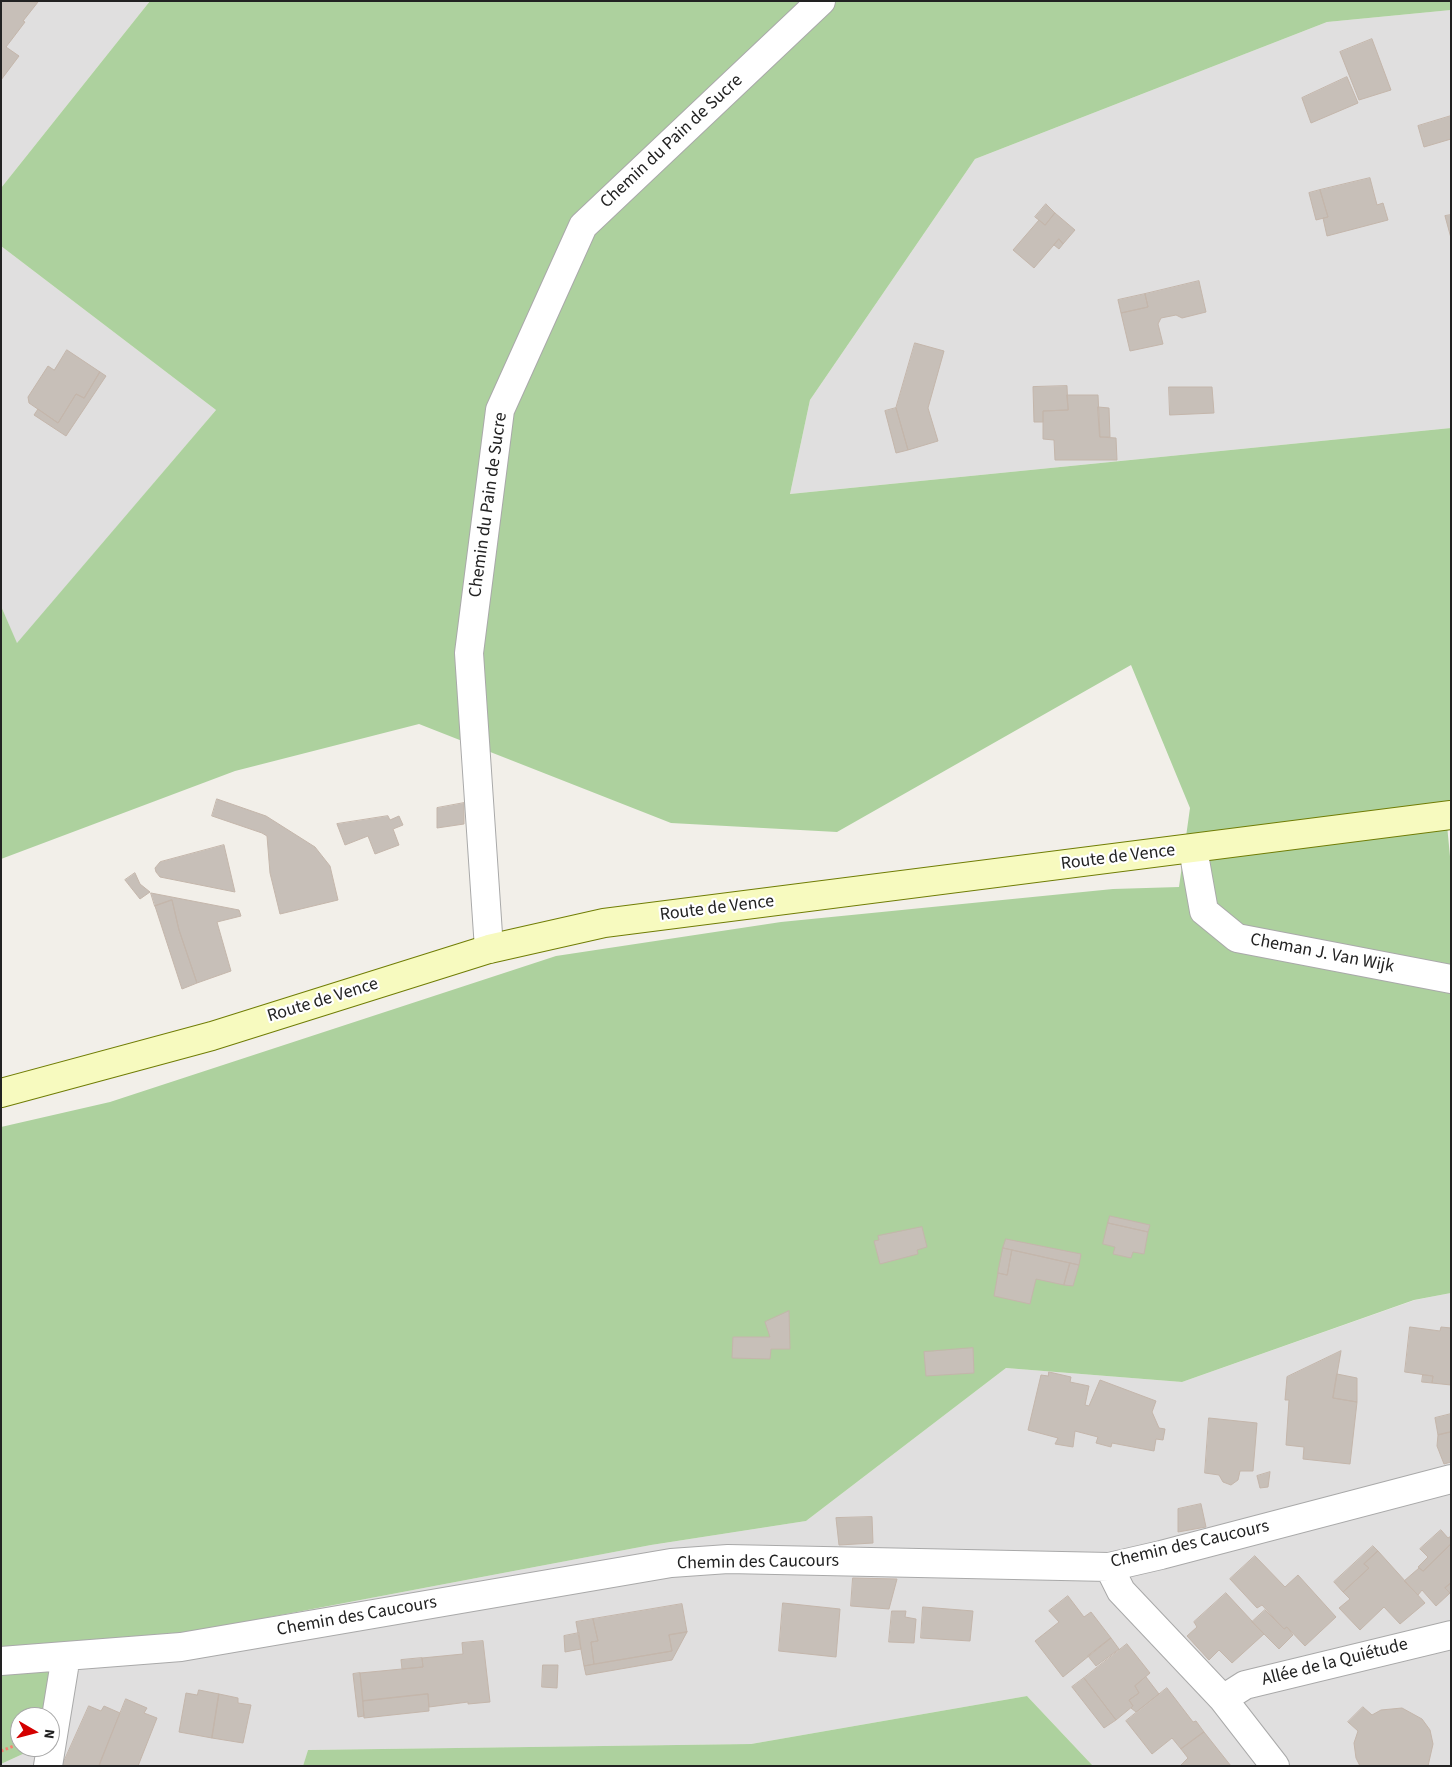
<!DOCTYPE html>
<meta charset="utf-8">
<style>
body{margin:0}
#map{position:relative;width:1452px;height:1767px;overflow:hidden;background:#f2efe9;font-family:"Source Sans 3",sans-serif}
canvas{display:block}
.frame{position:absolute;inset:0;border:2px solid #222;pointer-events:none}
.north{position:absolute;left:10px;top:1707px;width:50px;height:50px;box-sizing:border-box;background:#fff;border:1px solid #a7a7a7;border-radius:50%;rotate:98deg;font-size:14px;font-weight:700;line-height:20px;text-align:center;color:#222}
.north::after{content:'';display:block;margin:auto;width:18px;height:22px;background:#d40000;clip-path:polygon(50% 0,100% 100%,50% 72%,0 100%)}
</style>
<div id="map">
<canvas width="1452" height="1767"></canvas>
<div class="frame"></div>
<div class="north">N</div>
</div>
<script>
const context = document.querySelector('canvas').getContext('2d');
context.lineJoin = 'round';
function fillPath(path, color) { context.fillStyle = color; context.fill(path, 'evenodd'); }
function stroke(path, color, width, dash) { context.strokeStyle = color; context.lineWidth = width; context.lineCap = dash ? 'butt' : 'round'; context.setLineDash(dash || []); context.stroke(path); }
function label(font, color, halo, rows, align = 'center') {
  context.font = font + ' "Source Sans 3",sans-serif'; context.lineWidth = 4.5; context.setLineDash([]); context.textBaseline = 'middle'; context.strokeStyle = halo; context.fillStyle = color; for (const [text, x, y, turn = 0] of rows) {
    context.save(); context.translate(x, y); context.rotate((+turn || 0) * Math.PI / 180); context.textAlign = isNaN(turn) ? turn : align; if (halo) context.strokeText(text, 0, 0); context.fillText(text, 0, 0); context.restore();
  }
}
fillPath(new Path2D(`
 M1,1H150L1,188Z
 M1451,10V428L790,494L810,400L975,159L1327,22Z
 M1,246L216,410L17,644L1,606Z
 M1451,1293V1766H1093L1027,1696L751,1744L308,1750L303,1766H1V1764L38,1747L80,1653L651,1545L806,1521L1006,1368L1182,1382L1415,1300Z`), '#e0dfdf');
fillPath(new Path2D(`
 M150,1H1451V10L1327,22L975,159L810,400L790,494L1451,428V802L1445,804L1451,867V1293L1414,1300L1182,1382L1006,1368L806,1521L651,1545L80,1653L50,1717H20V1747H38L1,1764V1127L110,1102L556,956L781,922L1113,889L1179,887L1190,808L1131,665L837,832L671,823L419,724L235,771L1,859V606L17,643L216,410L1,246V188Z
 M1027,1696L1093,1766H303L308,1750L751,1744Z`), '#add19e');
const building = new Path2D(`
 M1,1L38,2L23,21L25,22L6,47L19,56L1,80Z
 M1372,39L1391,90L1359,100L1340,52Z
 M1347,77L1358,103L1311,123L1302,98Z
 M1451,116V139L1424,147L1418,126Z
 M1370,178L1377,205L1383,203L1388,220L1327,236L1323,218L1328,217L1320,190Z
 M1320,190L1328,217L1316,220L1309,193Z
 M1046,204L1055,213L1045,225L1035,217Z
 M1055,213L1075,230L1063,244L1059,239L1034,268L1013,250L1039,220L1045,225Z
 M1451,215V238L1445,216Z
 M1059,239L1063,244L1059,249L1054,245Z
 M1199,281L1206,312L1182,318L1176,315L1161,318L1158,324L1163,344L1130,351L1121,313L1148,307L1145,294Z
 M1145,294L1148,307L1121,313L1118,300Z
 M915,343L944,351L928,408L938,441L908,450L896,408Z
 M67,350L100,372L84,398L76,394L58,423L29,403L28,397L48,366L54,370Z
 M100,372L106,376L66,436L34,415L38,409L58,423L76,394L84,398Z
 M1067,386L1068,410L1043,411V422H1034L1033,387Z
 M1169,387H1212L1214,413L1170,415Z
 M1067,395H1098L1100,437L1116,438L1117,460H1055L1054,440L1043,439V411L1068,410Z
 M1098,407L1109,408L1110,437H1100Z
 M896,408L908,450L896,453L885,411Z
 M217,799L266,816L315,847L330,866L338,900L280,914L270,873L267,836L262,833L212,816Z
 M464,803V824L437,828V808Z
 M388,816L390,820L399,816L403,825L393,829L399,845L375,854L368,836L345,845L337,824Z
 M224,845L235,892L160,877L156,872L155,868L160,862Z
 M135,873L140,884L150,892L140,899L125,880Z
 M151,893L239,910L241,916L217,922L231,971L197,983L179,930L172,900L155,906Z
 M172,900L179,930L197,983L182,989L155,906Z
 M1110,1216L1150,1225L1148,1232L1108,1223Z
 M1108,1223L1148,1232L1144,1254L1133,1252L1131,1258L1113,1254L1115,1247L1103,1244Z
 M922,1227L927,1247L917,1250L918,1254L880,1264L874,1241L879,1240L878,1236Z
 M1006,1239L1081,1254L1079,1265L1003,1248Z
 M1003,1248L1012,1250L1007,1275L998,1273Z
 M1012,1250L1070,1263L1064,1285L1036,1279L1030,1304L994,1296L998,1273L1007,1275Z
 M1070,1263L1079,1265L1073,1286L1064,1285Z
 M789,1311L790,1349H771L770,1359L732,1358L733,1337H770L765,1322Z
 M1410,1327L1440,1331L1441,1327L1451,1328V1385L1432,1383L1433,1376L1405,1372Z
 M973,1348L974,1373L926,1376L924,1352Z
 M1341,1351L1333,1398L1357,1402L1350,1464L1303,1459L1304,1447L1286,1445L1289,1400H1285L1287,1377Z
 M1049,1372L1071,1377L1070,1382L1089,1386L1085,1405L1089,1406L1100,1380L1156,1401L1152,1412L1159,1428L1165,1429L1163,1440L1156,1439L1154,1451L1112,1443L1111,1447L1096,1443L1098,1437L1075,1431L1073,1447L1055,1444L1058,1438L1028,1430L1041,1375L1048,1376Z
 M1337,1374L1357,1378V1402L1333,1398Z
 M1423,1375L1433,1376L1432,1383L1422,1382Z
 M1451,1414V1432L1438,1435L1435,1418Z
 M1209,1418L1257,1423L1253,1471H1240L1238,1480L1231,1485L1223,1482L1219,1475L1205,1473Z
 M1451,1432V1462L1444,1464L1437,1446L1438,1435Z
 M1270,1472L1268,1487L1260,1488L1257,1476Z
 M1201,1504L1206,1527L1178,1532V1509Z
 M872,1517L873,1543L839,1545L836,1518Z
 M1441,1530L1448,1538L1451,1536V1544L1423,1571L1418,1567L1428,1557L1420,1549Z
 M1451,1544V1583L1445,1588L1450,1593L1436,1606L1422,1590L1418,1595L1404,1581L1419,1568L1423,1571Z
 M1373,1546L1378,1551L1364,1564L1369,1568L1343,1592L1334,1582Z
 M1378,1551L1425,1603L1400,1624L1384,1607L1360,1630L1339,1608L1350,1599L1343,1592L1369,1568L1364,1564Z
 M1255,1556L1285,1587L1298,1575L1336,1617L1305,1646L1287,1627L1284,1629L1262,1605L1257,1608L1230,1579Z
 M853,1578L897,1579L889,1609L851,1606Z
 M1451,1583V1592L1450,1593L1445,1588Z
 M1226,1593L1264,1634L1232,1663L1219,1650L1209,1660L1187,1636L1197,1627L1194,1622Z
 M1068,1596L1084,1617L1091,1612L1111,1638L1063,1677L1035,1641L1059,1622L1049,1611Z
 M783,1603L840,1609L836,1657L779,1651Z
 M682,1604L687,1632L669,1635L672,1651L594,1664L591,1642L598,1641L593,1619Z
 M923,1607L973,1611L970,1641L921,1638Z
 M1265,1610L1284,1629L1287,1627L1293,1635L1279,1649L1252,1622Z
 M892,1611H906L905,1617L916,1619L914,1643L889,1642Z
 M593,1619L598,1641L591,1642L594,1664L584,1666L576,1622Z
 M687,1632L672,1660L586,1675L584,1666L672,1651L669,1635Z
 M579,1633L581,1649L565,1652L564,1636Z
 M1111,1638L1119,1649L1096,1666L1088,1656Z
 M483,1641L490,1702L468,1704V1702L429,1707L428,1694L363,1701L360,1673L423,1667L422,1658L463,1654L462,1643Z
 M1127,1644L1150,1673L1135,1686L1139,1693L1129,1700L1133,1706L1116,1720L1084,1678Z
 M422,1658L423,1667L402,1669L401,1660Z
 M543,1665H558L557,1688L542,1687Z
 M360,1673L364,1716L358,1717L353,1674Z
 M1146,1677L1159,1694L1136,1712L1131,1708L1133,1706L1129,1700L1139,1693L1135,1686Z
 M1084,1678L1116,1720L1104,1728L1072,1687Z
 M1167,1688L1193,1722L1196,1721L1204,1732L1181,1749L1172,1738L1152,1754L1126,1721Z
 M199,1690L219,1694L212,1738L179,1732L186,1693L197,1695Z
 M219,1694L238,1698V1703L251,1705L243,1743L212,1738Z
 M428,1694L429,1711L364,1718L363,1701Z
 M126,1699L147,1708L144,1713L157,1718L138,1766H99Z
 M89,1706L101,1711L104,1706L120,1713L99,1766H62Z
 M1363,1707L1372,1715L1381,1710L1402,1708L1422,1719L1430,1730L1433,1744L1428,1766H1360L1356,1758L1354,1743L1358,1731L1348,1722Z
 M1204,1732L1231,1766H1180L1188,1758L1181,1749Z`);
fillPath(building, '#c7bfb8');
stroke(building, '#c4b6ab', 1);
const street = new Path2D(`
 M1193,849L1204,911L1237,938L1451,979
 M489,949L469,653L500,410L583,226L821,1
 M1109,1567L1121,1591L1223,1699L1275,1766
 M1,1661L181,1647L671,1563L728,1559L1109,1567L1161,1555L1451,1479
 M1223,1699L1245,1685L1451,1635
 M48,1766L66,1656`);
const secondary = new Path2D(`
 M1,1093L212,1036L489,949L604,923L1451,815`);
stroke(street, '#a9a9a9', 30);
stroke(secondary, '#707d05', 30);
stroke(new Path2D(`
 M1,1751L19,1744`), '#fa8072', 3, [2.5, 2.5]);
stroke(street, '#fff', 28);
stroke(secondary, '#f7fabf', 28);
label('18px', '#222', '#fff', [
 ["Chemin du Pain de Sucre",672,142,-43],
 ["Chemin du Pain de Sucre",489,505,-82],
 ["Route de Vence",1118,858,-7],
 ["Route de Vence",717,909,-7],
 ["Cheman J. Van Wijk",1322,954,11],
 ["Route de Vence",323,1001,-17],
 ["Chemin des Caucours",1190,1545,-13],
 ["Chemin des Caucours",758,1563,-1],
 ["Chemin des Caucours",357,1617,-10],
 ["Allée de la Quiétude",1335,1663,-14]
]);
</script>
